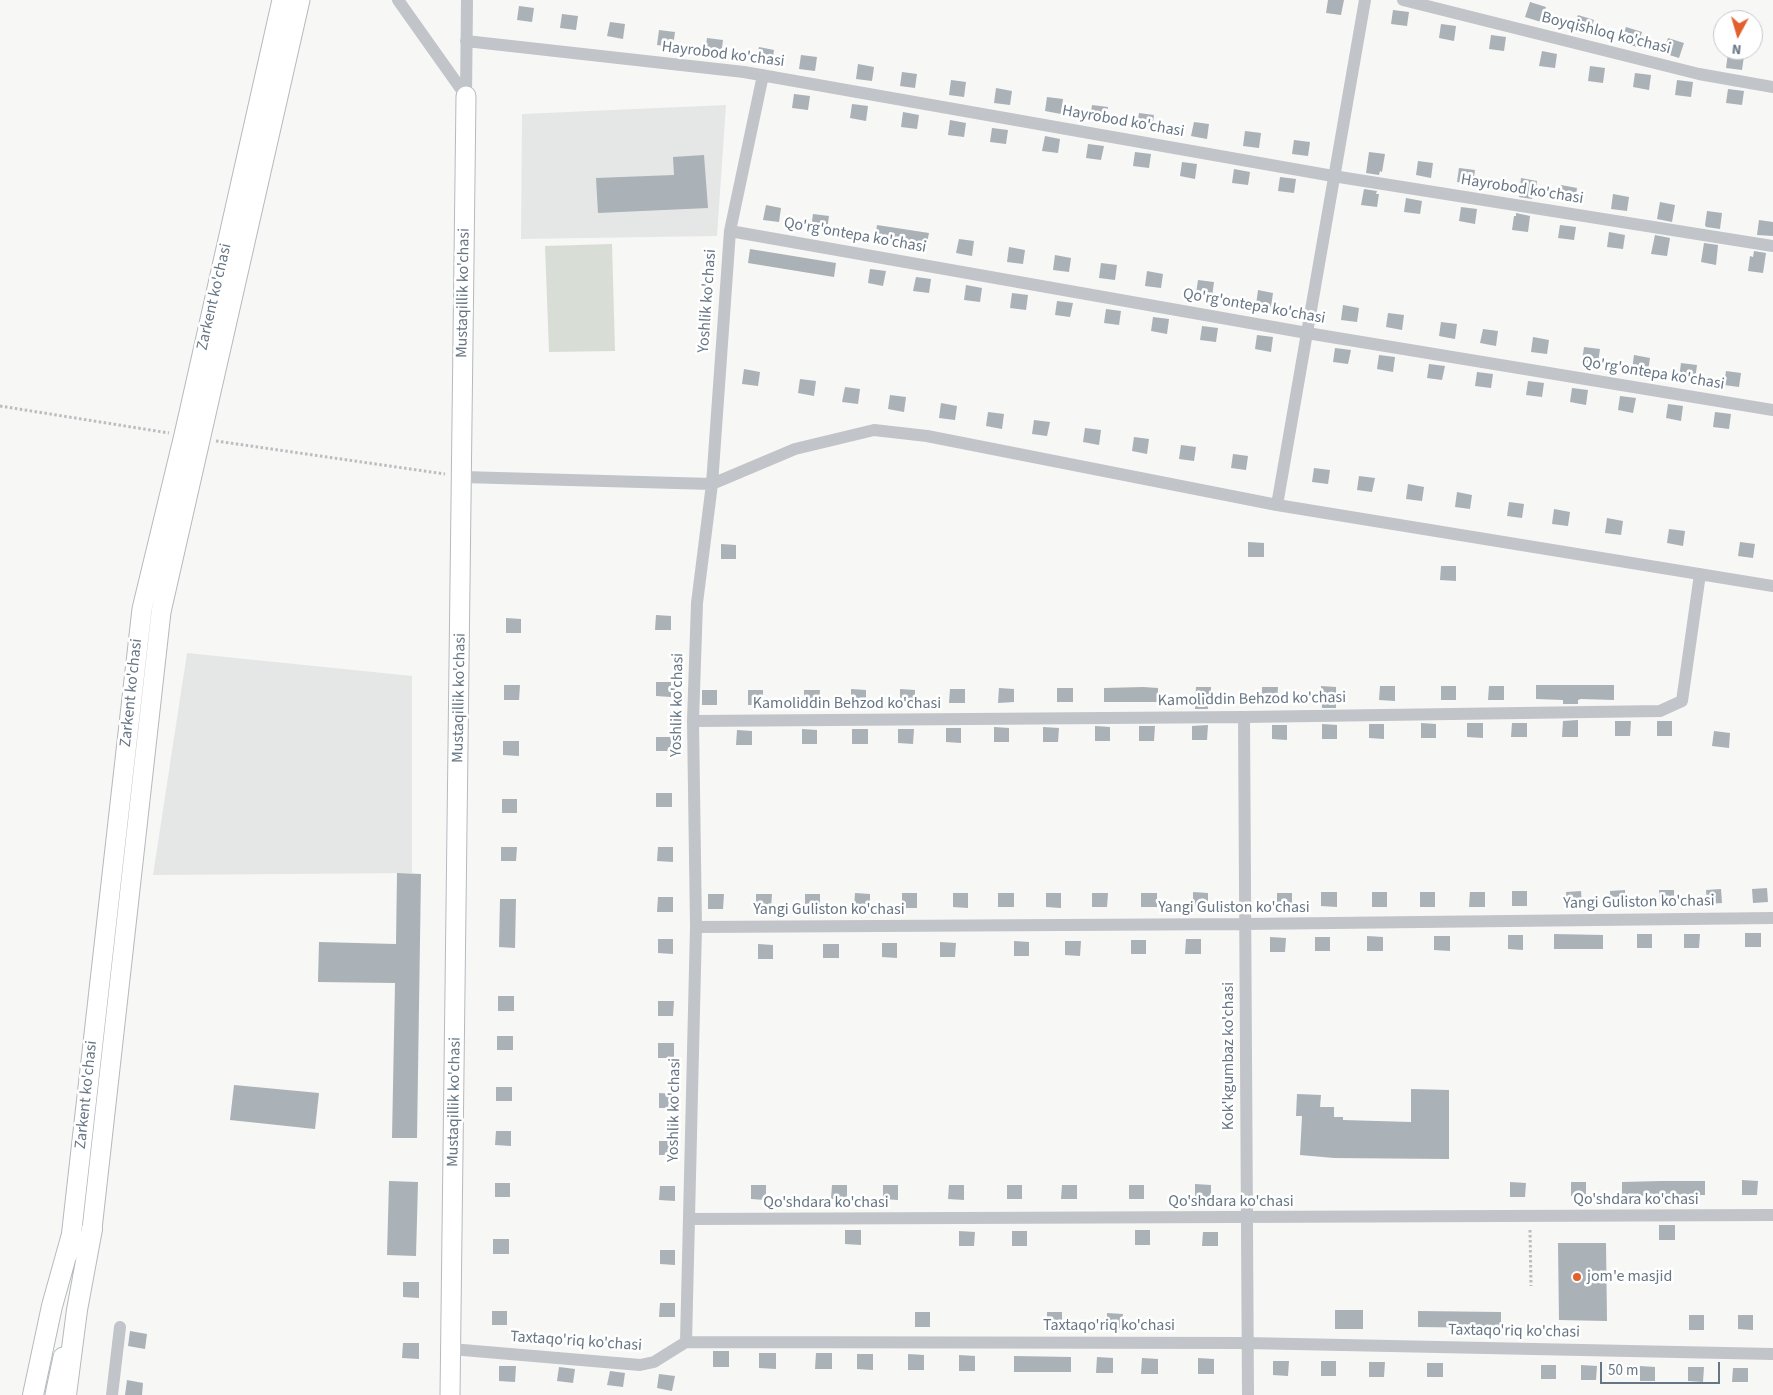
<!DOCTYPE html>
<style>
body{margin:0}
#map{position:relative;width:1773px;height:1395px;overflow:hidden;background:#f7f7f5;font-family:"Source Sans 3",sans-serif}
canvas{display:block}
.north{position:absolute;left:1713px;top:10px;width:50px;height:50px;box-sizing:border-box;background:#fff;border:1px solid #c2c8ce;border-radius:50%;rotate:186deg;font-size:14px;font-weight:700;line-height:20px;text-align:center;color:#677685}
.north::after{content:'';display:block;margin:auto;width:18px;height:22px;background:#e1602b;clip-path:polygon(50% 0,100% 100%,50% 72%,0 100%)}
.scale{position:absolute;left:1600px;top:1362px;width:120px;height:22px;box-sizing:border-box;border:2px solid #677685;border-top:0;padding-left:6px;font-size:15px;line-height:18px;white-space:nowrap;color:#677685;-webkit-text-stroke:4px #fff;paint-order:stroke}
</style>
<div id="map">
<canvas width="1773" height="1395"></canvas>
<div class="north">N</div>
<div class="scale">50 m</div>
</div>
<script>
const context = document.querySelector('canvas').getContext('2d');
context.lineJoin = 'round';
function fillPath(path, color) { context.fillStyle = color; context.fill(path, 'evenodd'); }
function stroke(path, color, width, dash) { context.strokeStyle = color; context.lineWidth = width; context.lineCap = dash ? 'butt' : 'round'; context.setLineDash(dash || []); context.stroke(path); }
function label(font, color, halo, rows, align = 'center') {
  context.font = font + ' "Source Sans 3",sans-serif'; context.lineWidth = 5; context.setLineDash([]); context.textBaseline = 'middle'; context.strokeStyle = halo; context.fillStyle = color; for (const [text, x, y, turn = 0] of rows) {
    context.save(); context.translate(x, y); context.rotate((+turn || 0) * Math.PI / 180); context.textAlign = isNaN(turn) ? turn : align; if (halo) context.strokeText(text, 0, 0); context.fillText(text, 0, 0); context.restore();
  }
}
fillPath(new Path2D(`
 M726,105L717,236L521,239L522,114Z
 M187,653L412,676V873L153,875Z`), '#e5e6e6');
fillPath(new Path2D(`
 M612,244L615,351L549,352L545,246Z`), '#d8ded6');
fillPath(new Path2D(`
 M1328,0H1344L1341,15L1326,13Z
 M1530,2L1546,7L1541,22L1525,17Z
 M519,6L534,8L532,22L517,20Z
 M1393,10L1409,12L1407,26L1391,24Z
 M562,14L578,16L576,30L560,28Z
 M1578,15L1594,20L1589,35L1573,30Z
 M610,22L625,24L623,39L607,36Z
 M1441,24L1456,26L1454,41L1439,38Z
 M1626,27L1642,32L1637,47L1621,42Z
 M659,30L675,32L673,47L657,45Z
 M1491,35L1506,37L1504,51L1489,49Z
 M707,38L723,40L721,55L705,53Z
 M1668,38L1684,43L1679,58L1663,53Z
 M759,47L774,50L772,64L756,62Z
 M1542,51L1557,54L1555,68L1539,66Z
 M1728,53L1744,56L1742,70L1726,68Z
 M801,55L817,57L815,71L799,69Z
 M858,64L874,67L872,81L856,79Z
 M1590,66L1605,68L1603,83L1588,81Z
 M902,72L917,74L915,88L900,86Z
 M1635,73L1651,75L1649,90L1633,87Z
 M951,80L966,82L964,97L949,95Z
 M1677,80L1693,82L1691,97L1675,95Z
 M996,88L1012,91L1010,105L994,103Z
 M1728,89L1744,91L1742,105L1726,103Z
 M794,94L810,96L808,110L792,108Z
 M1047,97L1063,99L1061,114L1045,111Z
 M852,104L868,106L866,121L850,118Z
 M1092,105L1108,107L1106,121L1090,119Z
 M903,112L919,115L917,129L901,127Z
 M1139,113L1154,115L1152,129L1137,127Z
 M950,120L966,123L964,137L948,135Z
 M1194,122L1209,124L1207,139L1191,136Z
 M992,128L1008,130L1006,144L990,142Z
 M1245,131L1261,133L1259,148L1243,146Z
 M1045,136L1060,139L1058,153L1042,151Z
 M1294,140L1310,142L1308,156L1292,154Z
 M1088,144L1104,146L1101,160L1086,158Z
 M1135,152L1151,154L1149,168L1133,166Z
 M1369,152L1385,154L1382,172L1380,171L1379,175L1366,173Z
 M704,155L708,208L598,213L596,178L674,175L673,157Z
 M1418,161L1433,163L1431,178L1416,175Z
 M1182,162L1197,164L1195,179L1180,176Z
 M1459,168L1475,170L1473,184L1457,182Z
 M1234,169L1250,172L1248,185L1232,183Z
 M1280,177L1296,179L1294,193L1278,191Z
 M1521,178L1537,181L1535,195H1533L1532,199L1519,197Z
 M1561,185L1577,188L1575,202L1559,200Z
 M1364,189L1377,191L1376,194H1379L1377,207L1361,205Z
 M1613,194L1629,197L1627,211L1611,209Z
 M1406,198L1422,201L1420,214L1404,212Z
 M1660,202L1675,205L1672,222L1657,219Z
 M766,205L781,208L779,222L763,220Z
 M1461,207L1477,209L1475,224L1459,221Z
 M1707,211L1722,213L1720,229L1706,227L1705,225Z
 M1516,213L1530,216L1528,232L1512,230L1514,216H1516Z
 M813,214L829,216L827,230L811,228Z
 M1759,220L1773,222V236L1757,235Z
 M877,225L929,233L926,248L875,239Z
 M1560,225L1576,227L1574,240L1558,238Z
 M1609,232L1625,235L1623,249L1607,247Z
 M1655,235L1670,238L1667,256L1651,254Z
 M959,239L974,241L972,256L956,253Z
 M1704,243L1718,245L1716,265L1701,262Z
 M1009,247L1025,250L1023,264L1007,262Z
 M750,249L836,263L834,277L748,263Z
 M1754,251L1766,253L1763,273L1748,271L1750,256L1753,257Z
 M1055,255L1071,258L1069,272L1053,270Z
 M1101,263L1117,265L1115,280L1099,278Z
 M870,269L886,271L883,286L868,283Z
 M1147,271L1163,274L1161,288L1145,286Z
 M916,277L931,279L929,293L913,291Z
 M1198,280L1214,282L1212,297L1196,294Z
 M966,285L982,288L980,302L964,300Z
 M1258,290L1273,293L1271,307L1256,305Z
 M1012,293L1028,295L1026,310L1010,308Z
 M1057,301L1073,303L1070,317L1055,315Z
 M1343,305L1359,308L1357,322L1341,320Z
 M1106,309L1121,311L1119,325L1104,323Z
 M1388,313L1404,315L1402,330L1386,327Z
 M1153,317L1169,319L1167,334L1151,331Z
 M1441,322L1457,324L1455,339L1439,336Z
 M1202,326L1218,328L1216,342L1200,340Z
 M1483,329L1498,331L1496,346L1480,343Z
 M1257,335L1273,337L1271,352L1255,349Z
 M1533,337L1549,340L1547,354L1531,352Z
 M1584,347L1600,349L1598,363L1582,361Z
 M1335,348L1351,350L1348,364L1333,362Z
 M1379,355L1395,357L1393,372L1377,369Z
 M1634,355L1650,358L1648,372L1632,370Z
 M1681,363L1697,365L1695,380L1679,378Z
 M1429,364L1445,366L1442,380L1427,378Z
 M744,369L760,372L758,386L742,384Z
 M1726,371L1741,373L1739,387L1724,385Z
 M1477,372L1493,374L1491,388L1475,386Z
 M800,379L816,381L814,396L798,393Z
 M1528,381L1544,383L1542,397L1526,395Z
 M845,387L860,389L858,404L842,402Z
 M1572,388L1588,390L1586,405L1570,402Z
 M890,395L906,397L904,412L888,409Z
 M1620,396L1636,398L1633,413L1618,410Z
 M941,403L957,406L955,420L939,418Z
 M1668,404L1683,406L1681,421L1666,418Z
 M988,412L1004,414L1002,429L986,426Z
 M1715,412L1731,414L1729,429L1713,427Z
 M1034,420L1050,422L1047,436L1032,434Z
 M1085,428L1101,430L1099,445L1083,442Z
 M1134,437L1149,439L1147,454L1132,451Z
 M1181,445L1196,447L1194,461L1179,459Z
 M1233,454L1248,456L1246,470L1231,468Z
 M1314,468L1330,470L1328,484L1312,482Z
 M1359,476L1375,478L1372,492L1357,490Z
 M1408,484L1424,487L1422,501L1406,499Z
 M1457,492L1472,495L1470,509L1455,507Z
 M1509,502L1524,504L1522,518L1507,516Z
 M1554,509L1570,512L1568,526L1552,524Z
 M1607,518L1623,521L1621,535L1605,533Z
 M1669,529L1685,531L1683,546L1667,543Z
 M1248,542L1264,543V557H1248Z
 M1740,542L1755,544L1753,558L1738,556Z
 M721,544L736,545V559H721Z
 M1441,566H1456V581L1440,580Z
 M656,615L671,616V630H655Z
 M506,618L521,619V633H506Z
 M656,682H671V697L656,696Z
 M504,685H520L519,700H504Z
 M1536,685H1614V700L1581,699L1578,700V704H1563V700L1536,699Z
 M1321,686L1336,687V708H1322Z
 M1380,686H1395V701L1379,700Z
 M1441,686H1456V700H1441Z
 M1489,686H1504V700H1488Z
 M1143,687L1158,688V702H1104V688Z
 M1196,687H1211V702H1208V709H1195Z
 M1262,687H1278L1277,702H1262Z
 M999,688L1014,689V702L998,703Z
 M1057,688H1073V702H1057Z
 M851,689L866,690V704H851Z
 M900,689L915,690V704H900Z
 M950,689H965V703H949Z
 M702,690H717V705H702Z
 M748,690H763V705H748Z
 M804,690H820L819,705L804,704Z
 M1578,720V737H1562L1563,721Z
 M1615,721H1631L1630,736H1615Z
 M1657,721H1672V736H1657Z
 M1421,723L1436,724V738H1421Z
 M1467,723H1483V738L1467,737Z
 M1512,723H1527V737H1511Z
 M1322,724L1337,725V739H1322Z
 M1369,724H1384V739L1369,738Z
 M1208,725L1207,740H1192V726Z
 M1272,725H1287V740L1272,739Z
 M1095,726L1110,727V741H1095Z
 M1139,726H1155L1154,741H1139Z
 M994,727L1009,728V742H994Z
 M1043,727L1059,728L1058,742H1043Z
 M946,728H961V743L946,742Z
 M802,729L817,730V744H802Z
 M852,729H868V744H852Z
 M898,729H914L913,744L898,743Z
 M737,730L752,731V745H736Z
 M1714,731L1730,733L1729,748L1712,746Z
 M656,737H671V751H656Z
 M503,741H519V756L503,755Z
 M656,793H672V807H656Z
 M502,799H517V813H502Z
 M501,847H517L516,861H501Z
 M658,847H673V862L657,861Z
 M397,873L421,874L417,1138H392L395,983L318,982L319,942L396,944Z
 M1767,888L1768,902L1753,903L1752,889Z
 M1721,889L1722,903L1707,904L1706,890Z
 M1625,890V904L1610,905V891Z
 M1659,890H1674V904H1660Z
 M1512,891H1527V906H1512Z
 M1581,891L1582,905L1567,906L1566,892Z
 M1193,892L1208,893V907H1193Z
 M1321,892H1337V907L1321,906Z
 M1372,892H1387V907H1372Z
 M1420,892H1435V907H1420Z
 M1470,892H1485V907H1469Z
 M855,893L870,894V908H854Z
 M902,893H917V908H902Z
 M953,893H968V908L953,907Z
 M998,893H1014V907H998Z
 M1046,893H1061V908L1046,907Z
 M1092,893H1108L1107,907H1092Z
 M1141,893H1157V907H1141Z
 M1277,893H1292V907H1277Z
 M708,894H724L723,909H708Z
 M756,894H772L771,908H756Z
 M805,894H820V908H805Z
 M658,897H673V912H657Z
 M500,899H516L515,948L499,947Z
 M1745,933H1761V947H1745Z
 M1554,934L1603,935V949H1554Z
 M1637,934H1652V948H1637Z
 M1684,934H1700L1699,948H1684Z
 M1508,935H1523V950L1508,949Z
 M1367,936L1383,937V951H1367Z
 M1434,936H1450V951L1434,950Z
 M1270,937L1286,938L1285,952H1270Z
 M1315,937H1330V951H1315Z
 M658,939H673V954L658,953Z
 M1186,939H1201V954H1185Z
 M1131,940H1146V954H1131Z
 M1014,941L1029,942V956H1014Z
 M1065,941H1081L1080,956L1065,955Z
 M940,942L956,943L955,957H940Z
 M882,943H897V958L882,957Z
 M758,944L773,945V959H758Z
 M823,944H839V958H823Z
 M498,996H514V1011H498Z
 M658,1001H674L673,1016H658Z
 M497,1036H513V1050H497Z
 M658,1043H674V1058H658Z
 M234,1085L319,1093L315,1129L230,1120Z
 M496,1087H512V1101H496Z
 M1411,1089L1449,1090V1159L1334,1158L1300,1155L1302,1116H1296L1297,1094L1321,1095L1320,1107H1334V1117H1343V1120L1411,1122Z
 M659,1093L674,1094V1108H659Z
 M496,1131H511V1146L495,1145Z
 M659,1141H674V1155H659Z
 M1742,1180L1758,1181L1757,1195H1742Z
 M389,1181L418,1182L416,1256L387,1255Z
 M1661,1181H1705V1195L1622,1196V1182Z
 M1510,1182L1526,1183L1525,1197H1510Z
 M1571,1182H1586V1196H1571Z
 M495,1183H510V1197H495Z
 M1195,1184L1211,1185V1199H1195Z
 M751,1185H766V1200L751,1199Z
 M832,1185H847V1200L831,1199Z
 M883,1185H898V1200L883,1199Z
 M949,1185H964V1200L948,1199Z
 M1007,1185H1022V1199H1007Z
 M1062,1185H1077V1199H1061Z
 M1129,1185H1144V1199H1129Z
 M660,1186H675V1201L659,1200Z
 M1659,1225H1675V1240H1659Z
 M845,1230H861V1245L845,1244Z
 M1135,1230H1150V1245H1135Z
 M959,1231L975,1232L974,1246H959Z
 M1012,1231H1027V1246H1012Z
 M1203,1232H1218V1246H1202Z
 M493,1239H509V1254H493Z
 M1558,1243H1606L1607,1321L1559,1320Z
 M660,1250H675V1265L660,1264Z
 M403,1282H419V1298L403,1297Z
 M660,1303H675V1317H659Z
 M1335,1310H1363V1329H1335Z
 M492,1311H507V1325H492Z
 M1418,1311L1501,1312V1328L1418,1327Z
 M915,1312H930V1327H915Z
 M1047,1312H1062V1326H1047Z
 M1107,1313L1123,1314L1122,1328H1107Z
 M1689,1315H1704V1330H1689Z
 M1738,1315H1753V1330L1738,1329Z
 M130,1331L147,1334L145,1349L128,1346Z
 M403,1343H419V1359L402,1358Z
 M713,1351H729V1367H713Z
 M759,1353H776V1369L759,1368Z
 M816,1353H832V1369H815Z
 M857,1354H873V1370L857,1369Z
 M908,1354L924,1355V1370H908Z
 M959,1355L975,1356V1371H959Z
 M1014,1356L1071,1357V1372H1014Z
 M1097,1357L1113,1358V1373H1096Z
 M1142,1358L1158,1359V1374H1141Z
 M1198,1358L1214,1359V1374H1198Z
 M1273,1361H1289L1288,1376L1273,1375Z
 M1321,1361H1336V1376H1321Z
 M1369,1362H1385L1384,1377H1369Z
 M1427,1363H1443V1377H1427Z
 M1541,1365H1556V1379H1541Z
 M1581,1365L1597,1366L1596,1380H1581Z
 M499,1366H516L515,1382L499,1381Z
 M1640,1366L1655,1367V1381H1640Z
 M559,1367L575,1369L573,1383L557,1381Z
 M1688,1367H1704L1703,1382L1688,1381Z
 M1733,1368H1748V1382H1732Z
 M610,1371L625,1373L623,1387L607,1385Z
 M659,1374L675,1376L672,1391L657,1388Z
 M127,1380L143,1383L142,1395H125Z`), '#aab1b7');
const secondary = new Path2D(`
 M89,1243L92,1229L161,612L300,0
 M68,1254L71,1238L142,609L184,435L282,0
 M55,1395L63,1357
 M450,1395L466,96`);
const primary = new Path2D(`
 M33,1395L52,1306L71,1238
 M66,1395L77,1310L92,1229`);
stroke(secondary, '#b5babf', 21);
stroke(primary, '#b6babe', 22);
stroke(new Path2D(`
 M0,406L169,433
 M216,441L445,474
 M1530,1230L1531,1286`), '#bbbdc0', 3, [2.5, 2.5]);
stroke(new Path2D(`
 M398,0L466,96
 M1403,0L1699,74L1773,87
 M466,41L744,72L1333,176L1773,246
 M466,96L467,0
 M730,231L1307,333L1773,410
 M463,477L712,484L795,449L874,430L927,436L1277,505L1773,586
 M1277,505L1365,0
 M1244,717L1248,1395
 M693,721L1244,717L1660,711L1682,701L1700,574
 M696,927L1244,924L1773,918
 M689,1219L1773,1215
 M686,1342L696,927L693,721L697,603L712,484L730,231L763,75
 M451,1349L640,1365L654,1362L686,1342L1247,1343L1773,1354
 M112,1395L120,1327`), '#c1c4c8', 12);
stroke(secondary, '#fff', 19);
stroke(primary, '#fff', 20);
for (const [x, y, r, color] of [
 [1577,1277,5,"#e1602b"]
]) { const dot = new Path2D(); dot.arc(x, y, r, 0, 2 * Math.PI); context.fillStyle = color; context.fill(dot); stroke(dot, '#fff', 2); }
label('16px', '#677685', '#fff', [
 ["Boyqishloq ko'chasi",1606,34,14],
 ["Hayrobod ko'chasi",723,55,7],
 ["Hayrobod ko'chasi",1123,122,10],
 ["Hayrobod ko'chasi",1522,190,9],
 ["Qo'rg'ontepa ko'chasi",855,236,10],
 ["Mustaqillik ko'chasi",464,293,-89],
 ["Zarkent ko'chasi",215,297,-77],
 ["Yoshlik ko'chasi",708,301,-86],
 ["Qo'rg'ontepa ko'chasi",1254,307,10],
 ["Qo'rg'ontepa ko'chasi",1653,374,9],
 ["Zarkent ko'chasi",132,693,-84],
 ["Mustaqillik ko'chasi",460,698,-89],
 ["Kamoliddin Behzod ko'chasi",1252,700,-1],
 ["Kamoliddin Behzod ko'chasi",847,704],
 ["Yoshlik ko'chasi",678,705,-89],
 ["Yangi Guliston ko'chasi",1639,903,-1],
 ["Yangi Guliston ko'chasi",1234,908],
 ["Yangi Guliston ko'chasi",829,910],
 ["Kok'kgumbaz ko'chasi",1229,1056,-90],
 ["Zarkent ko'chasi",87,1095,-84],
 ["Mustaqillik ko'chasi",455,1102,-89],
 ["Yoshlik ko'chasi",675,1110,-89],
 ["Qo'shdara ko'chasi",1636,1200],
 ["Qo'shdara ko'chasi",1231,1202],
 ["Qo'shdara ko'chasi",826,1203],
 ["Taxtaqo'riq ko'chasi",1109,1326],
 ["Taxtaqo'riq ko'chasi",1514,1332,1],
 ["Taxtaqo'riq ko'chasi",576,1342,4]
]);
label('16px', '#677685', '#fff', [
 ["jom'e masjid",1587,1277]
], 'left');
</script>
